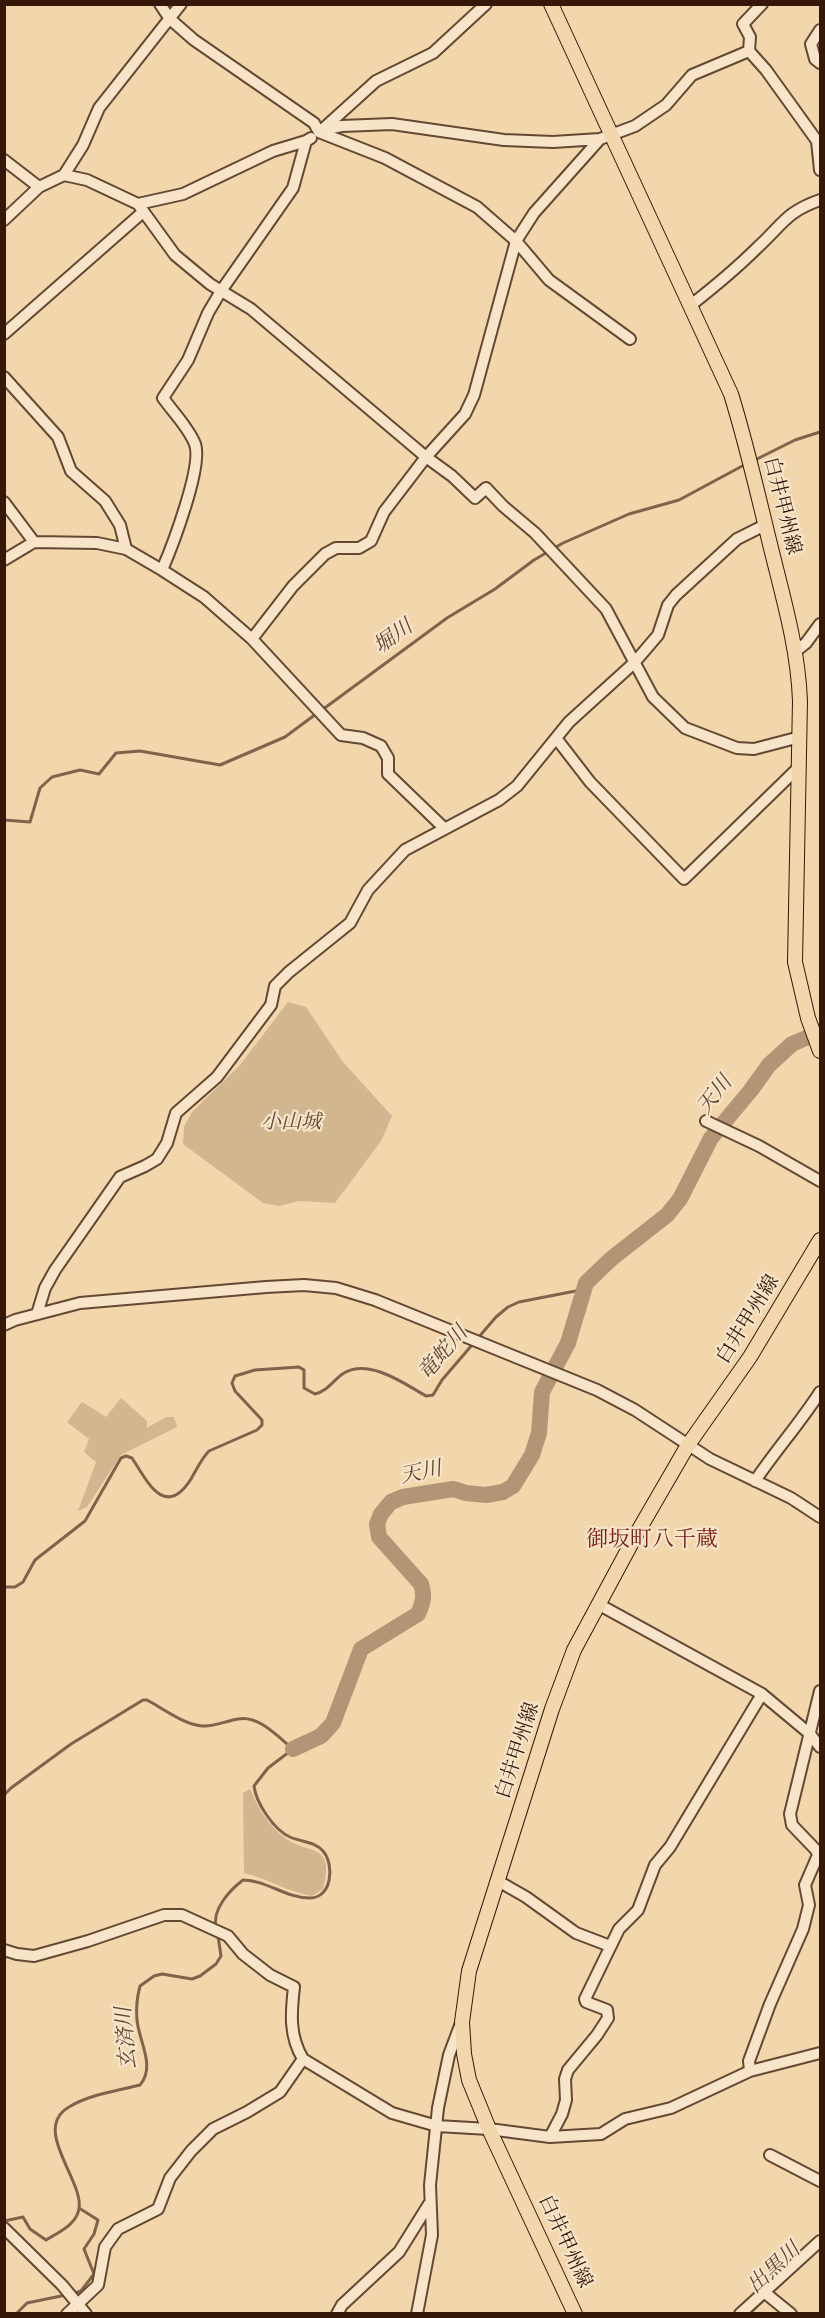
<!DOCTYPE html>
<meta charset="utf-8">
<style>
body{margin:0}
#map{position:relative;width:825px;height:2318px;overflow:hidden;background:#f2d6ac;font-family:"IM FELL Double Pica",serif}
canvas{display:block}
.frame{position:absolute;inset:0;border:6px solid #361809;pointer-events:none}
</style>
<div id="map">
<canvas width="825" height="2318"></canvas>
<div class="frame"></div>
</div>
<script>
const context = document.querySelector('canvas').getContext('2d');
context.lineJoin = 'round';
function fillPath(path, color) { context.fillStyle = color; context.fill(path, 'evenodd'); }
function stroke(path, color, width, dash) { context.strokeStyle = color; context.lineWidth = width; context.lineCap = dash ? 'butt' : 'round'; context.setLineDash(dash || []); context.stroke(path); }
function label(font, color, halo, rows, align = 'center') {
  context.font = font + ' "IM FELL Double Pica","Noto Serif JP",serif'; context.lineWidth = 4.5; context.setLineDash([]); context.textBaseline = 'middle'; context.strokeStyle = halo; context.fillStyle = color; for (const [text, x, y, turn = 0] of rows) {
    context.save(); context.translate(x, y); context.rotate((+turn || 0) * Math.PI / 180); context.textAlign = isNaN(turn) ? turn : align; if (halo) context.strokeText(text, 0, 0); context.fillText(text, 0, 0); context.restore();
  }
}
fillPath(new Path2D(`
 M288,1002L306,1007L343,1062L392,1116L381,1141L335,1203L299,1201L279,1206L263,1203L183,1144L184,1127L192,1112L240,1065Z
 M121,1398L147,1421V1428L166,1417H174L177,1427L121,1455L87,1507L78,1511L96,1462L84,1452L89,1439L67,1422L82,1402L106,1417Z
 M250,1789C258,1808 268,1825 285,1838C308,1855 336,1842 323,1889L312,1896C288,1892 268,1879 244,1873L243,1793Z`), '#d2b690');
stroke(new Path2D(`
 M755,460L795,440L820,432
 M322,710L447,618L495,589L534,560L563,543L629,514L679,500L746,464
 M4,820L30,822L40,788L52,777L80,770L99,774L116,753L140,751L220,765L285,737L316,714
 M4,1587H15L23,1582L35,1560L85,1521L121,1458L126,1456L132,1458C147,1481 165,1520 191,1479C197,1469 201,1459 209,1451L257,1430L262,1425V1420L235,1391L232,1383L235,1376L255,1370L299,1367L304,1370V1388L315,1394C328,1391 333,1380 344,1373C369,1358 405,1384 426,1396L433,1395L442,1380L496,1317L508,1307L519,1302L586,1289
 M4,1795L11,1788L71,1744L143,1700H147C164,1709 183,1724 202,1726C215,1727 225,1721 238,1719C259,1715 278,1737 293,1749L268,1768L254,1786C256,1803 274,1830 290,1837C301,1842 316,1842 323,1851C335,1865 332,1899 309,1898C286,1898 266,1880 243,1880C230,1890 212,1909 216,1927
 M4,2221L23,2217L30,2229L46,2240C59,2232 76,2225 79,2209C84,2180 31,2129 69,2107C90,2094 117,2091 140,2085C156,2066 139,2042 137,2020C136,2009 137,1997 140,1986L154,1976L162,1974L192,1979L200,1976L216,1964L221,1956L218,1936
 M72,2294L81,2291L94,2274L84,2249L94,2234L98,2220L79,2208
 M16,2314L27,2303L66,2295
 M749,2314L818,2249`), '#80634a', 3);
stroke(new Path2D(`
 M293,1749L321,1736L333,1723L361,1649L418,1614C423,1603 425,1595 421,1584L379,1537L377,1524L381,1514L391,1502L403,1497L453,1489L466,1493L486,1495L503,1492L513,1486L532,1455L539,1433L542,1392L568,1343L586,1283L611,1259L667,1215L680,1199L711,1138L751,1090L769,1065L792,1044L820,1032`), '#b29575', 16);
const minor = new Path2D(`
 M160,4L170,19L194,40L314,123L319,132L385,158L477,207L516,241L549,280L630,339
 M820,30L811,44L815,59L820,63
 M749,51L766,70L817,141L820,170
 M749,51L750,37L743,24L762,4
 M323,129L376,81L433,53L486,4
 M321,130L342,126L392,124L504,140L553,142L600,139L635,126L666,105L692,75L749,51
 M4,160L39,187
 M64,175L87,180L138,204L175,255L210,284L251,309L426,457L452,476L475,498L486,488L503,506L535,533L606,609L653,697L685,728L737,748L754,749L800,737
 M138,204L183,194L273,151L306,141L311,138
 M4,220L39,187L64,175L83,145L99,108L181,4
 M691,305C714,287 737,268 758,247C783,224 786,212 820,200
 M4,334L143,212
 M4,377L58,437L71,471L105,501L120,525L126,549
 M4,502L34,542
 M4,560L34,542L97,543L126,549L162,570L204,597L252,639L341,735L363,738L381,746L388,758V774L444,828
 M162,570C172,547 203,466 195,444C189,428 173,412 163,398L188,360L208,313L221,291L293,188L306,141
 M252,639L293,586L325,554L336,548H359L371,541L384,512L426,457L465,414L474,395L516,241L534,213L600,139
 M796,651L806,643L820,624
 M556,738L590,782L684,879L798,768
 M706,1121L759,1146L820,1181
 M37,1314L45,1288L55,1270L120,1177L145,1166L157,1159L167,1143L176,1113L217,1077L271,1005L275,986L289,972L350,923L368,890L405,850L499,800L517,786L569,722L634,663L658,635L668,605L676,595L737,539L765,525
 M4,1325L15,1320L80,1303L266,1287L304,1285L336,1288L375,1300L597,1390L635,1410L710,1459L791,1498L820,1517
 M755,1481C776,1450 800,1423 820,1392
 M598,1604L762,1694L810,1734L820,1747
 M498,1881L526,1897L576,1933L610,1946
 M4,1950L17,1954L34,1956L88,1941L164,1915H182L228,1936L243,1954L270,1975L294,1987C291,2013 289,2036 303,2059L392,2113L437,2126L489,2129L550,2137L601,2134L625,2119L671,2108L750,2071L820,2053
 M750,2071L749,2061L770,2004L803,1929L809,1905L805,1885L818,1855L816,1850L792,1825L790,1814L820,1691
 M550,2137L562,2114L566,2100L565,2079L568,2070L597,2035L608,2018L607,2010L586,2002L585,1999L619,1929L638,1910L655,1865L670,1847L762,1694
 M770,2155L820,2181
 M4,2228L62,2285L86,2314
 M764,2292L791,2314
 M67,2314L98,2285L105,2247L118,2229L158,2209L170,2178L191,2151L213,2129L247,2112L280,2092L303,2059
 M337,2314L342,2305L399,2252L429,2204
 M417,2314L432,2235L430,2185L438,2108L449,2055L461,2023
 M740,2314L820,2241`);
const major = new Path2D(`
 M551,4L731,394C746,442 757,491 769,540C782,594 798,646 800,701L795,962L808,1018L820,1051
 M575,2314L489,2129L469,2080L464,2054L462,2022L469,1971L552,1709L574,1650L637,1533L688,1445L750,1357L820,1240`);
stroke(minor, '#654832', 14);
stroke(major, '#361809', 16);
stroke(minor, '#f7e4c9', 10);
stroke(major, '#f2d6ac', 14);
label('20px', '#361809', '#f7e4c9', [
 ["白井甲州線",781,506,76],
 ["白井甲州線",749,1320,-58],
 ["白井甲州線",519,1751,-72],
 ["白井甲州線",564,2242,65]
]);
label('italic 20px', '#654732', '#f7e4c9', [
 ["小山城",291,1124]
]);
label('italic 21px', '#61442f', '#f7e4c9', [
 ["堀川",394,638,-36],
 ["天川",716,1096,-52],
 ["竜蛇川",444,1354,-49],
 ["天川",421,1474,-12],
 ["玄済川",128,2038,-95],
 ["出黒川",775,2269,-43]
]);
label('22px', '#7a1f14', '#f7e4c9', [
 ["御坂町八千蔵",652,1541]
]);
</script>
